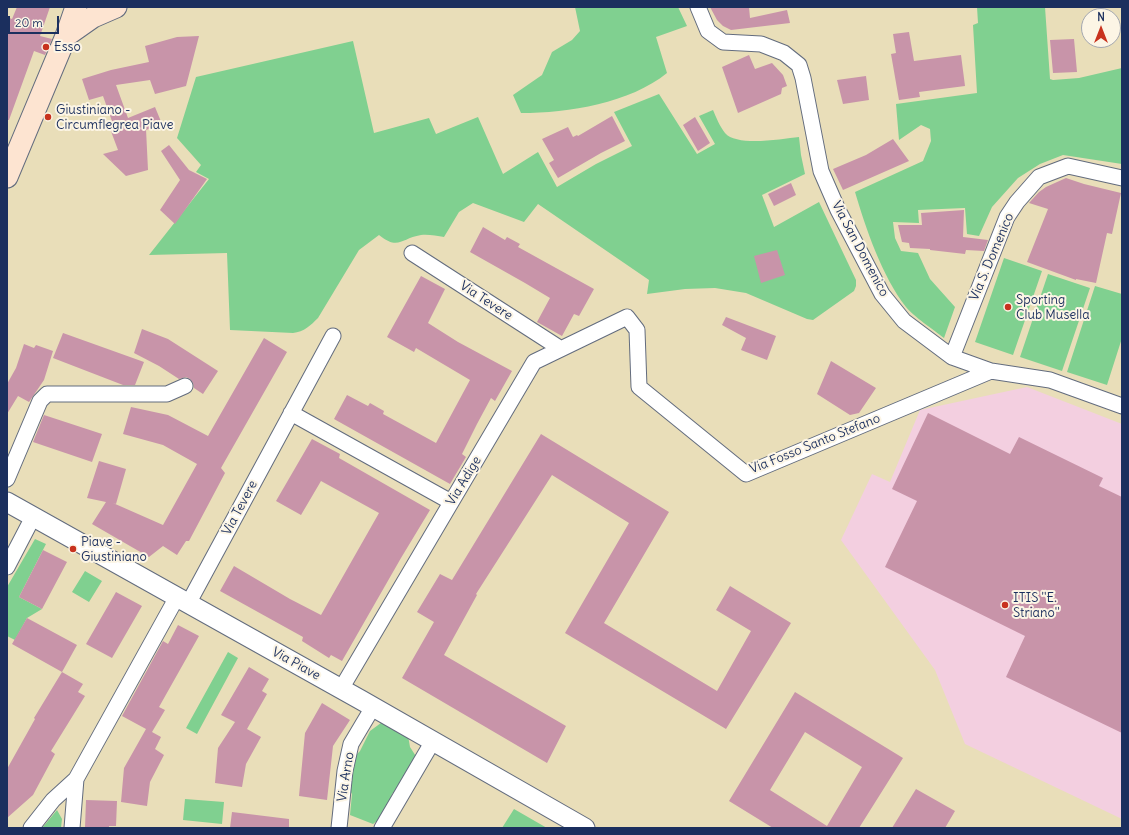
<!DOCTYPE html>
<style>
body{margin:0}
#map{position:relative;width:1129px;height:835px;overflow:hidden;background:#e9deb9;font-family:Delius,sans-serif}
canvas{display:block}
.frame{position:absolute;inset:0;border:8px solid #1b2f5e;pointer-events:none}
.north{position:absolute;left:1081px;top:8px;width:40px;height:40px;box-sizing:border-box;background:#fcf5e5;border:1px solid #a2a6af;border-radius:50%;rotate:0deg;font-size:11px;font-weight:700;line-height:16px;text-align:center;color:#1b2f5e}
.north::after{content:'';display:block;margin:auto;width:14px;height:18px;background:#c8321e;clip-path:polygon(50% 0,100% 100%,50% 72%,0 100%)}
.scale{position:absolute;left:8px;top:16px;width:51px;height:18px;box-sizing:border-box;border:2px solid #1b2f5e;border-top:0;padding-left:5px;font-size:12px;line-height:14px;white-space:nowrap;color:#1b2f5e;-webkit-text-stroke:3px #fcf5e5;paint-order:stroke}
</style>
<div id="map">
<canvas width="1129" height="835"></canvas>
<div class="frame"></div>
<div class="north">N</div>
<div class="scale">20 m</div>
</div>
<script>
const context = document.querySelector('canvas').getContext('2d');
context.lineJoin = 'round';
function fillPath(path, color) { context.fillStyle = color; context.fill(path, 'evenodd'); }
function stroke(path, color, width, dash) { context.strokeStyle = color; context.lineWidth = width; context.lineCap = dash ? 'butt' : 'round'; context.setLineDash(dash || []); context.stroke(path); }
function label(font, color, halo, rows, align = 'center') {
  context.font = font + ' Delius,sans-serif'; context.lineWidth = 4; context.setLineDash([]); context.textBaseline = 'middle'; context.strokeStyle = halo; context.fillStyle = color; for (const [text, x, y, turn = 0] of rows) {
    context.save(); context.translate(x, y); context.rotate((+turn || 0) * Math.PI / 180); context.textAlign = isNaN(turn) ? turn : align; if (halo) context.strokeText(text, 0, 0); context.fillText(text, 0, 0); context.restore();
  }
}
fillPath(new Path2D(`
 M1027,387L1122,424V819L965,744L935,670L841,540L872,474L890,482L920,410Z`), '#f3cfe0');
fillPath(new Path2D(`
 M575,7H678L687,26L656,37L667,73C630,103 569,113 521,113L513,95L542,75L552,52L572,40L580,31Z
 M977,7H1045L1050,79L1053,80L1079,78L1122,68V164L1063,155L1040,164L1018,178L992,207L979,236L967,234L965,208L918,210L919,223L893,222L895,238L901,251L918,253L930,279L955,307L944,338C934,330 913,316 906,307C882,276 866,229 855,192L923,161L931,141L930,129L921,125L899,140L896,104L977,93L973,25L978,23Z
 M353,41L374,133L429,118L436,134L478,117L503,174L538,152L557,187L596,164L632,146L614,112L659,94L697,154L715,144L699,116L713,110C716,117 720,127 725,133C737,147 781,139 799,137L801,155L805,174L762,195L774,227L819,202L856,280V286L854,291L813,320L807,319L746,293L715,288L685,289L647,294L649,280L538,204L524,222L473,203L459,212L444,237C437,236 428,234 421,235C401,238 399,251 379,235L359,250L318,318C311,325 304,332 293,333L230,330L227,253L149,255L209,179L196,172L201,165L177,138L196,77Z
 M1004,258L1042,271L1013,355L975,342Z
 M1048,274L1090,288L1062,371L1020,357Z
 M1095,286L1122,294V338L1107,385L1067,372Z
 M35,539L46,544L19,597L42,609L27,618L15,640L7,636V587Z
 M85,571L102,581L89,602L72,592Z
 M228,652L238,658L197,734L186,728Z
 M385,720L407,730L410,747L419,761L392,794L387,813L373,824L350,815L352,794L344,781L351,760L360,751L370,731Z
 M185,799L224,802L222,824L183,820Z
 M514,809L547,828H502Z
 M57,810L62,819L61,828H42Z`), '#80d090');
fillPath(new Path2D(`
 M17,7H50L40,36L52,39L45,55L34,51L9,120H7V17L12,19Z
 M710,7H749L750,18L787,10L790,23L731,30L723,26L717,20Z
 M909,32L914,61L961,55L965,86L919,92L920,97L899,100L891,54L896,53L893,34Z
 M199,36L186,86L155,94L150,80L116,85L128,118L155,107L162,124L146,130V129L148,170L126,176L103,154L118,150L109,126L113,124L103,96L89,100L82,79L111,70L149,62L145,46L177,37Z
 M1074,39L1077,72L1053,73L1050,40Z
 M749,55L755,69L772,63L783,75L787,86L782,88L781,94L738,113L722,67Z
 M866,76L869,100L843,104L837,80Z
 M612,116L625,141L601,153L558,178L549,163L554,160L542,139L568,127L573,137L577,135L578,136Z
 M695,117L710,143L698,151L683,125Z
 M893,139L909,161L843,190L833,169L866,155Z
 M169,145L189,170L207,179L175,224L160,210L180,180L161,151Z
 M1066,178L1084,184L1121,193L1112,234L1107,233L1096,283L1076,279V280L1027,262L1048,209L1029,203L1039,192L1046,187Z
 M791,183L796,195L774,206L768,194Z
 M964,210L963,237L988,240L984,251L966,250L965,254L930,250V249L910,248L909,243L902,242L898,225H922L921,213Z
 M483,227L505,240L507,237L520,244L518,247L594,289L579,316L574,314L562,336L537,322L550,298L525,283L470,252Z
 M777,250L785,275L761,283L754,256Z
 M421,276L445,289L428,323L458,342L512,371L495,401L491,398L477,424L462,454L466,457L450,484L334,419L347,395L368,406L370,403L384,411L383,414L436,443L470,380L416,348L414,352L387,337Z
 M726,317L776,336L767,360L741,350L746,338L722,325Z
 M142,329L168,339L218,371L203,394L194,388L193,383L190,379L186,377L179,379L159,366L134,353Z
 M63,333L144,362L135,385H123L53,358Z
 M264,338L287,352L221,468L225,473L189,541H186L177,555L163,546L149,557L92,524L106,502L87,498L99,461L126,469L116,504L113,503L163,525L197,464L163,445L123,434L131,407L168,415L208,436Z
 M24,344L34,348L36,345L53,351L44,380L29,402L18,396L7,414V384L16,368Z
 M831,361L876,388L859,413L850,415L817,394Z
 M928,413L1010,454L1019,437L1103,478L1099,486L1122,497V733L1006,677L1025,636L885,567L917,501L892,489Z
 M44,415L102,434L92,462L33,442Z
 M541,434L669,512L604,623L717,691L751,631L716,610L730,586L791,623L726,729L565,633L629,523L552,475L476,594L477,595L444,655L566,726L547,763L402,678L434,622L417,612L440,574L452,580Z
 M312,439L340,454L339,458L430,510L401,558L342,661L331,655L329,658L302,641L303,637L220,591L234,566L290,599L321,615L379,513L321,481L301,515L276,501Z
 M43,550L67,562L42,609L19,597Z
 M116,592L142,606L112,658L86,644Z
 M27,618L77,645L62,672L12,644Z
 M178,625L199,636L159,707L165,710L152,732L161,737L155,749L164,755L150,782L147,806L121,802L124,768L146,729L122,716L163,641L168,644Z
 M249,667L269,679L262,691L267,694L247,729L261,737L246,764L242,787L215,783L218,748L235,722L221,715Z
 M62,672L83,684L78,692L85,696L51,751L55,754L33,795L7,818V769L35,719L34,718Z
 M795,692L903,758L859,828H773L729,801ZM805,732L862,767L827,826L770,790Z
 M322,703L350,720L333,746L327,800L299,796L305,733Z
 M916,789L955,811L945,828H892Z
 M86,800L117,801L116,826H109V828H85Z
 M232,812L289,819V828H230Z`), '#c894a9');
const minor = new Path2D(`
 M698,7L708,31L723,42L761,44L784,53L799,65L803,78L821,171L838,210L882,294L904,321L952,357L991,371L1050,380L1122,406
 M412,253L561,349
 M952,357L1007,217L1017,202L1039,177L1068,166L1122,178
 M291,413L451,502
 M7,479L40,401L47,394H167L185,386
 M7,567L33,517
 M188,604L333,336
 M341,689L534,362L627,317L637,330L639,387L746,474L991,371
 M31,828L53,800L76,779L177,597
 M72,828L76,779
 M339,828L345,771L351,744L373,707
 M382,828L433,741`);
const tertiary = new Path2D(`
 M7,502L361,700L585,828`);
const secondary = new Path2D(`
 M66,36L93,17L116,7
 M7,177L66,36L76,7`);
stroke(minor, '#636c7e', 17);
stroke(tertiary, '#636c7e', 21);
stroke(secondary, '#636c7e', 23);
stroke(minor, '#fff', 15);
stroke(tertiary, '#fff', 19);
stroke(secondary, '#fde4d1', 21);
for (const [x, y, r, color] of [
 [46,47,4,"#c8321e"],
 [48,117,4,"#c8321e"],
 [1008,307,4,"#c8321e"],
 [73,549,4,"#c8321e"],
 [1005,605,4,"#c8321e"]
]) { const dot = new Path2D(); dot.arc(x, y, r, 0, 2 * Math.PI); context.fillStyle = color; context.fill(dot); stroke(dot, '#fcf5e5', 1.5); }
label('13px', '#1b2f5e', '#fcf5e5', [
 ["Esso",54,47],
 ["Giustiniano -",56,110],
 ["Circumflegrea Piave",56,125],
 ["Sporting",1016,300],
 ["Club Musella",1016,315],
 ["Piave -",81,542],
 ["Giustiniano",81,557],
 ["ITIS ''E.",1013,598],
 ["Striano''",1013,613]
], 'left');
label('13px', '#1b2f5e', '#fcf5e5', [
 ["Via San Domenico",860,249,62],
 ["Via S. Domenico",992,257,-67],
 ["Via Tevere",486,301,33],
 ["Via Fosso Santo Stefano",815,444,-22],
 ["Via Adige",464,481,-59],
 ["Via Tevere",240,508,-62],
 ["Via Piave",296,664,29],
 ["Via Arno",346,777,-81]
]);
</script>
